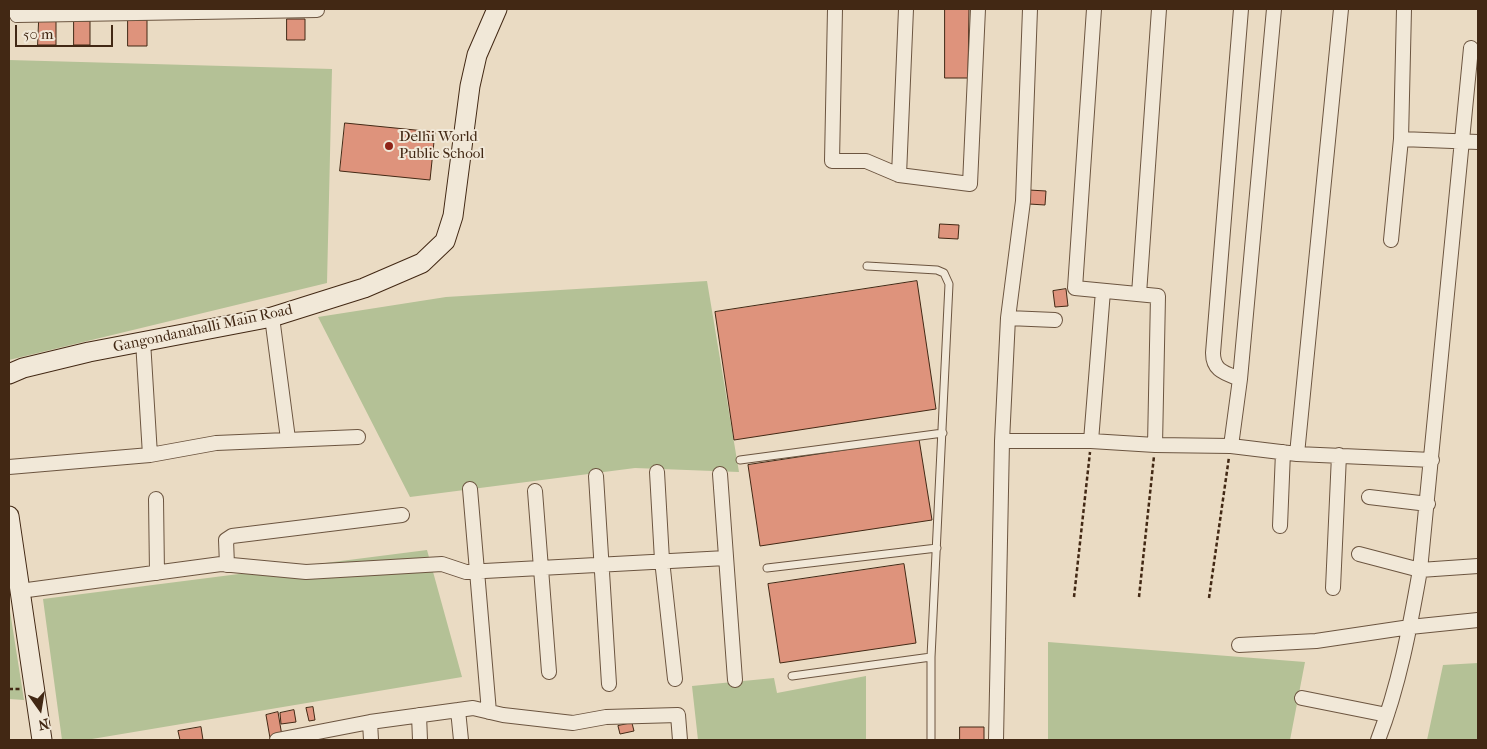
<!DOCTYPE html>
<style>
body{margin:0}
#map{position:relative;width:1487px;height:749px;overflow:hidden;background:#eadbc3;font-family:"IM FELL French Canon",serif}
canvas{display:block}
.frame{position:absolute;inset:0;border:10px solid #422814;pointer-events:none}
.north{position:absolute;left:15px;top:684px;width:50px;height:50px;-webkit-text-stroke:4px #f1e8d8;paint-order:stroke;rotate:167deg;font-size:14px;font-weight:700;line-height:20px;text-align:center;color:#422814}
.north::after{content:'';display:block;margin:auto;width:18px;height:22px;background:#422814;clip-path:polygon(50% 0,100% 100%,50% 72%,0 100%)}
.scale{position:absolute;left:15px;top:25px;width:98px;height:22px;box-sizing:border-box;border:2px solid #422814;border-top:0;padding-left:6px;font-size:15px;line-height:18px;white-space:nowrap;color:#422814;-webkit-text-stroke:4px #f1e8d8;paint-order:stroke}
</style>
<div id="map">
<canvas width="1487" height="749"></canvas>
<div class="frame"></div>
<div class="north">N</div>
<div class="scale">50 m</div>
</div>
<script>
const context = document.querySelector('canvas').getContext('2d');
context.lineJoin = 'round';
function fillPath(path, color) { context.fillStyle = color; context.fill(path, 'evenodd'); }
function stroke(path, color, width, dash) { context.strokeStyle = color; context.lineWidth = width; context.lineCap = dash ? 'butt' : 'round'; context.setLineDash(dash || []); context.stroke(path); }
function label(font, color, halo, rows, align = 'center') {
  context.font = font + ' "IM FELL French Canon",serif'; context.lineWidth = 4; context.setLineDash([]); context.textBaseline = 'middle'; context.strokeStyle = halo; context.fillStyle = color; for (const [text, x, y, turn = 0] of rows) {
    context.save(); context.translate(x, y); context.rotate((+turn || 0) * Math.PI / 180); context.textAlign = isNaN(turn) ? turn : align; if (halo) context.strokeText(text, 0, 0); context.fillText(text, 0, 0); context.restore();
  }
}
fillPath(new Path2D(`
 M9,60L332,69L327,283L9,360Z
 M707,281L739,472L635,468L410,497L318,317L446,297Z
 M427,550L462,677L86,740H62L43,599Z
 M9,605L24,700L9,699Z
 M1048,642L1305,662L1290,740H1048Z
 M1478,663V740H1427L1443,665Z
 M866,676V740H698L692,686L774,678L777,693Z`), '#b4c196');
const building = new Path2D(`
 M945,9H969L968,78H945Z
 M287,19H305V40H287Z
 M128,20H147V46H128Z
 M39,21H56V45H38Z
 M74,21H90V45H74Z
 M345,123L435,132L430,180L340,171Z
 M1029,190L1046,191L1045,205L1029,204Z
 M940,224L959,225L958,239L939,238Z
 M917,281L936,409L734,440L715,312Z
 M1066,289L1068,306L1055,307L1053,291Z
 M919,439L932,520L760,546L748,465Z
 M904,564L916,643L780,663L768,584Z
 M313,707L315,720L309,721L306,708Z
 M294,710L296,722L281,724L280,713Z
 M278,712L282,736L270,738L266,715Z
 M632,723L634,731L620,734L618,726Z
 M201,727L203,740H180L178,731Z
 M960,727H984V740H960Z`);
fillPath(building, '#de937c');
stroke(building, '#422814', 1);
const lane = new Path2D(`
 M867,266L937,270L944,273L949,284L931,657V740
 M740,460L943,433
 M767,568L937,548
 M792,676L931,657`);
const street = new Path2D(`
 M14,9L17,15L317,10
 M835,9L832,161H866L899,175
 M906,9L899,175L970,184L978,9
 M1094,9L1075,288L1158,296L1155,445
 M1401,139L1478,142
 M1391,240L1401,139L1404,9
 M1139,294L1159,9
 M272,317L288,439
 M1008,318L1055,320
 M143,341L150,455
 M1240,379C1225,373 1213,371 1213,353L1241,9
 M1002,441H1091L1155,445L1231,446L1297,454L1432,460
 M1091,441L1103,291
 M1231,446L1240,379L1274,9
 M1297,454L1341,9
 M9,467L150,455L216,443L358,437
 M657,472L662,560L675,679
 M720,474L735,680
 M596,476L609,684
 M470,489L489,712
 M535,491L549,672
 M1369,497L1428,504
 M156,499L157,573
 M1280,526L1283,452
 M1359,554L1420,570L1478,566
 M227,565L226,540L232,536L402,515
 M1333,588L1339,455
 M20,591L221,564L306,572L442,564L466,572L726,558
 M1239,645L1316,641L1410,627L1478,620
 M1302,698L1387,715
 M458,710L461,740
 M419,715L420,740
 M370,722L371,740
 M277,740L370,722L473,708L503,715L573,723L606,717L678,715L680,740
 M996,740L1002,441L1008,318L1023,201L1030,9
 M1378,740C1399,686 1410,627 1420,570L1471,48`);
const secondary = new Path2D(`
 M9,374L23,368L89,352L272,317L364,288L422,263L445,241L453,216L470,86L477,55L497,9
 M9,516L42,740`);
stroke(lane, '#6c5540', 9);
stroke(street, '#6c5540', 16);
stroke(secondary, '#422814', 21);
stroke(new Path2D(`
 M1074,597L1090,452
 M1139,597L1154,456
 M1209,598L1229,457
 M9,689H20`), '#422814', 2.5, [4, 2.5]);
stroke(lane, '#f1e8d8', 7);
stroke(street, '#f1e8d8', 14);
stroke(secondary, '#f1e8d8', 19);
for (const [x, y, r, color] of [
 [389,146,5,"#8f2418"]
]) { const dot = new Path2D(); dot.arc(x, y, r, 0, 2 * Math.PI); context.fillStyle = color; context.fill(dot); stroke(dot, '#f1e8d8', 2); }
label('15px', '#422814', '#f1e8d8', [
 ["Delhi World",399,137],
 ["Public School",399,154]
], 'left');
label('15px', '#422814', '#f1e8d8', [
 ["Gangondanahalli Main Road",203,329,-12]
]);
</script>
